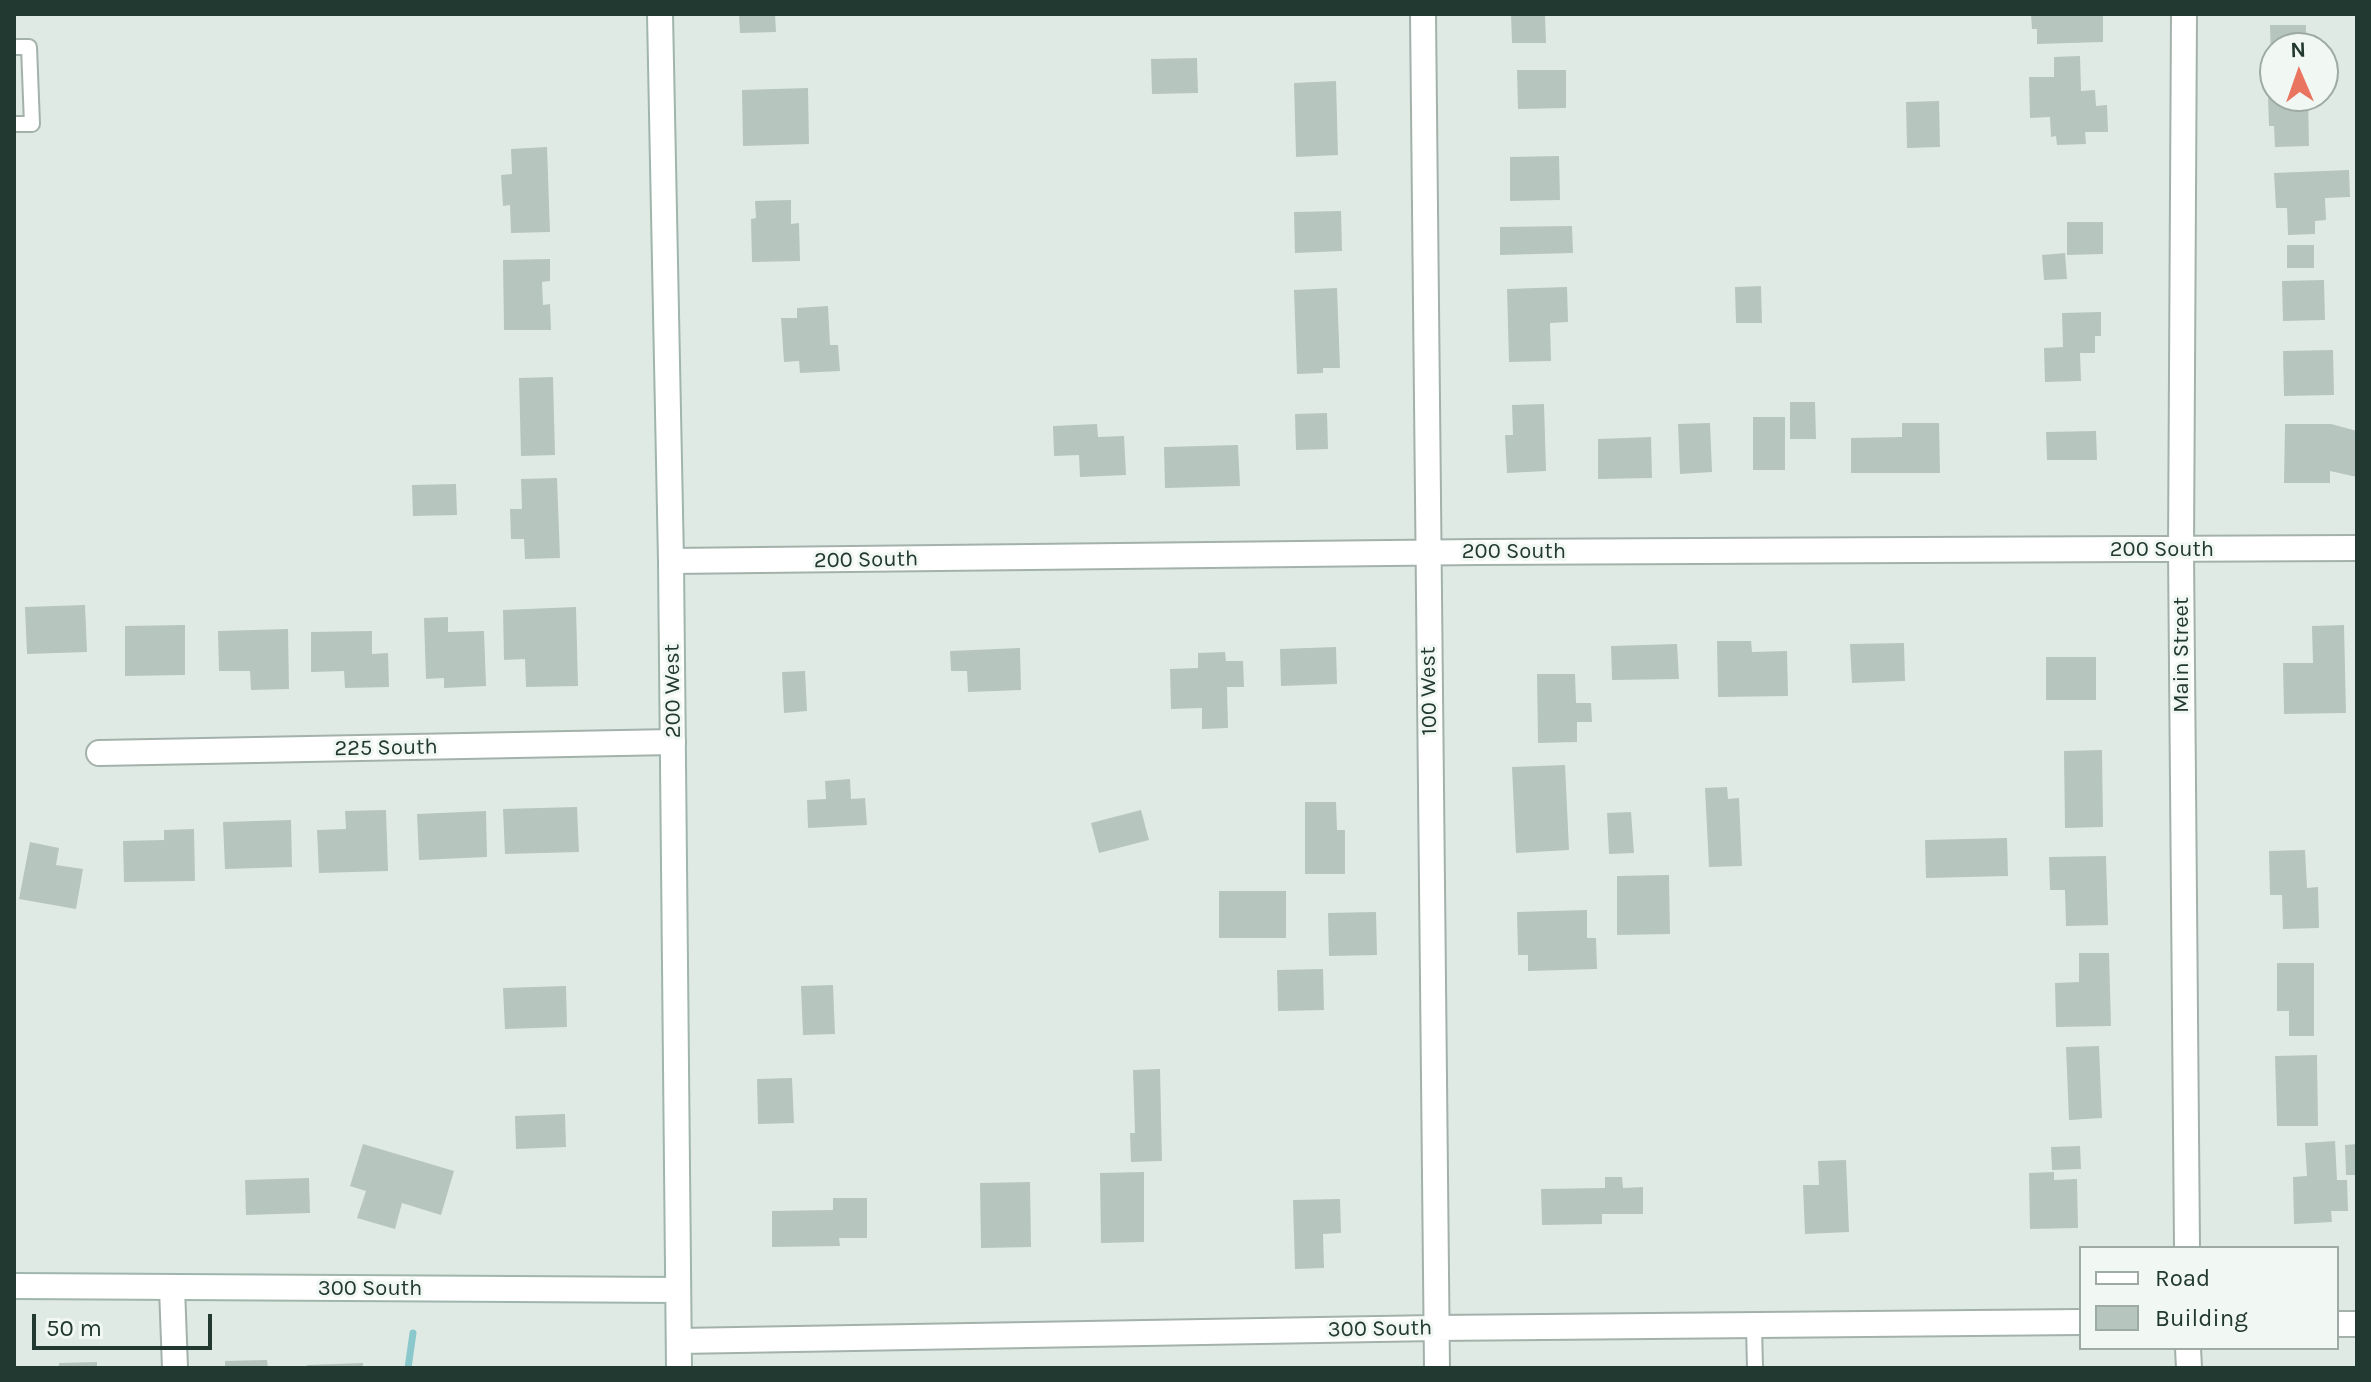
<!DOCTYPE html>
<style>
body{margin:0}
#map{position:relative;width:2371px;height:1382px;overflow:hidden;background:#e0eae5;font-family:Karla,sans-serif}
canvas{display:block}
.frame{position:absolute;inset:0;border:16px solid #223931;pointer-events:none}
.legend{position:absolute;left:2079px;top:1246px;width:260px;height:104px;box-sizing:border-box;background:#f1f7f3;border:2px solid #9eaba5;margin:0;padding:10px 14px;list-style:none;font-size:24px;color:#223931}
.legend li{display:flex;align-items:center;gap:16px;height:40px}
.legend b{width:40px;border:2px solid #9eaba5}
.north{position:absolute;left:2259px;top:32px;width:80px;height:80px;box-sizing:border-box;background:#f1f7f3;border:2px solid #9eaba5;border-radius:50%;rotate:358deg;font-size:22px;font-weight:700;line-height:32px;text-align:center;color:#223931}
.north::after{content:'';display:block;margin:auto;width:28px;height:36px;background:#e97560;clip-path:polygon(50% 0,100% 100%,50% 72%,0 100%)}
.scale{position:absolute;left:32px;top:1314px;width:180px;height:36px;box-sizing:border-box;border:4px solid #223931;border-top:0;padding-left:10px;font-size:24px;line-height:28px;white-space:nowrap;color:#223931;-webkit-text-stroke:6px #f1f7f3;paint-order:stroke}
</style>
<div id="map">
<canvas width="2371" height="1382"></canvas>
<div class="frame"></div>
<ul class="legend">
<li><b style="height:10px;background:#fff"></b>Road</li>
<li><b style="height:22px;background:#b6c5be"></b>Building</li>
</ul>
<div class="north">N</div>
<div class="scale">50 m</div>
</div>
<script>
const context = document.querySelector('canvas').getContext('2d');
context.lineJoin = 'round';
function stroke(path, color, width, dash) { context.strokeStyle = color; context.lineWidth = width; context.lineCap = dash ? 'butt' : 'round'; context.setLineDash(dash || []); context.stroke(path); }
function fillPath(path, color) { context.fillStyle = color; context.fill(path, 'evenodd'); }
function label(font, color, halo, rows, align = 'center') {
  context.font = font + ' Karla,sans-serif'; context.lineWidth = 6; context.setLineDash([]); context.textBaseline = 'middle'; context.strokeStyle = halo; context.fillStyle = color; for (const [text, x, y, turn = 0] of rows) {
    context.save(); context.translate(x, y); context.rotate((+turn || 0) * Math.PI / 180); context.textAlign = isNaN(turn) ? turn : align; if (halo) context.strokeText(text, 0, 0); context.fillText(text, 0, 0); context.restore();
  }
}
stroke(new Path2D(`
 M408,1368L413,1333`), '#8bc8cc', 7);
fillPath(new Path2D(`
 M739,14H775L776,32L740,33Z
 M1511,14H1545L1546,43H1512Z
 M2031,14H2103V42L2037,44V29H2032Z
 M2270,25H2306V48H2275V61H2271Z
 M2080,56L2081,91L2095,90L2096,106L2107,105L2108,132H2085L2086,144L2057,145L2056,136L2051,137L2050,117L2030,118L2029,77H2054V57Z
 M1197,58L1198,93L1152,94L1151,59Z
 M2323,63H2334L2335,88L2323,89Z
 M1517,70H1566V108L1518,109Z
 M1336,81L1338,155L1296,157L1294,83Z
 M808,88L809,144L743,146L742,90Z
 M2268,96H2308L2309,146L2275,147L2274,126H2269Z
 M1939,101L1940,147L1907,148L1906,102Z
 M547,147L550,232L511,233L510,205L503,206L501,175L512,174L511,149Z
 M1559,156L1560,200L1510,201V157Z
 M2349,170L2350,197L2325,198L2326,220L2315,221V234L2288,235L2287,208H2276L2274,173Z
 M791,200V224L799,223L800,261L752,262L751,219L756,218L755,201Z
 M1341,211L1342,251L1295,253L1294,212Z
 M2067,222H2103V254L2067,255Z
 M1572,226L1573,253L1500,255V227Z
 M2287,245H2314V268H2287Z
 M2065,253L2067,279L2044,280L2042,255Z
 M550,259V281L542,282L543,305L550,304L551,330H504L503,260Z
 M2324,280L2325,320L2283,321L2282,281Z
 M1761,286L1762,323H1736L1735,287Z
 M1567,287L1568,322L1550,323L1551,361L1509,362L1507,289Z
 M1337,288L1340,368H1323V373L1297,374L1294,290Z
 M828,306L830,345H838L840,371L800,373L799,361L784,362L781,318H797V308Z
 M2101,312V336H2095V353H2080L2081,381L2045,382L2044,348L2063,347L2062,313Z
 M2333,350L2334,395L2284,396L2283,351Z
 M553,377L555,455L521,456L519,378Z
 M1790,402H1815L1816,439H1790Z
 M1544,404L1546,471L1507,473L1505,435H1513L1512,405Z
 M1327,413L1328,449L1296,450L1295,414Z
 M1753,417H1785V470H1753Z
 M1710,423L1712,472L1680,474L1678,424Z
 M1902,423H1939L1940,473H1851V438L1902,437Z
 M1097,424L1098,437L1124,436L1126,475L1080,477L1079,455L1054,456L1053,426Z
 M2285,424H2331L2357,431V477L2330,471V483H2284Z
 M2096,431L2097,460H2047L2046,432Z
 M1651,437L1652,478L1598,479V439Z
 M1238,445L1240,486L1165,488L1164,447Z
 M557,478L560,558L525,559L524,539H511L510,509H522L521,479Z
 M456,484L457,515L413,516L412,485Z
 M85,605L87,652L27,654L25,607Z
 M576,607L578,686L526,687L525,659L504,660L503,610Z
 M448,617V632L484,631L486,686L444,688V678L426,679L424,618Z
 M185,625V675L125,676V626Z
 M2344,625L2346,713L2284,714L2283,663H2313L2312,626Z
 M288,629L289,689L251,690L250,671H219L218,631Z
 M372,631V654L388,653L389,687L345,688L344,671L311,672V632Z
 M1717,641H1751L1752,652L1787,651L1788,696L1718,697Z
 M1904,643L1905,681L1852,683L1850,644Z
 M1677,644L1679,679L1612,680L1611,646Z
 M1336,647L1337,684L1281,686L1280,649Z
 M1020,648L1021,690L968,692L967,671H951L950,651Z
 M1225,652L1226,661H1243L1244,687H1227L1228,728L1202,729V708L1171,709L1170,669L1198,668V653Z
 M2046,657H2096V700H2046Z
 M805,671L807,711L784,713L782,672Z
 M1537,674H1575L1576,703H1591L1592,722H1577V742L1538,743Z
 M2102,750L2103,827L2065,828L2064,751Z
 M1565,765L1569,850L1516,853L1512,767Z
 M850,779L851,799L865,798L867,825L808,828L807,800L826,799L825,781Z
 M1727,787L1728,799L1739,798L1742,866L1709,867L1705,788Z
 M1305,802H1336L1337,830H1345V874H1305Z
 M577,807L579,852L505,854L503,809Z
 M386,810L388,871L319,873L317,830L346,829L345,811Z
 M1141,810L1149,840L1099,853L1091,823Z
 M486,811L487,857L419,860L417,814Z
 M1631,812L1634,853L1609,854L1607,813Z
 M291,820L292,867L225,869L223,822Z
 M194,829L195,881L124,882L123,841L164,840V830Z
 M2007,838L2008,876L1926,878L1925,840Z
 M30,842L59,848L56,865L83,869L76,909L19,899Z
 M2305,850L2307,888L2318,887L2319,928L2283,929L2282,895H2270L2269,851Z
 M2106,856L2108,925L2066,926L2065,890H2050L2049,857Z
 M1669,875L1670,934L1617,935V876Z
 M1219,891H1286V938H1219Z
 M1587,910V938H1596L1597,969L1528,971V955H1518L1517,912Z
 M1376,912L1377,955L1329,956L1328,913Z
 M2079,953H2109L2111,1026L2056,1027L2055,983L2079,982Z
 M2277,963H2314V1036H2289V1011H2277Z
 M1323,969L1324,1010L1278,1011L1277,970Z
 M833,985L835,1034L803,1035L801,986Z
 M566,986L567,1027L505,1029L503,988Z
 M2099,1046L2102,1118L2069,1120L2066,1047Z
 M2317,1055L2318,1126H2277L2275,1056Z
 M1160,1069L1162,1161L1131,1162L1130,1133H1135L1133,1070Z
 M792,1078L794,1123L758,1124L757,1079Z
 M565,1114L566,1147L516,1149L515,1116Z
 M2335,1141L2337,1180H2347L2348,1211H2331L2332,1222L2294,1224L2293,1177L2307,1176L2305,1143Z
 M363,1144L454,1171L441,1215L402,1203L395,1229L357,1218L366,1191L350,1186Z
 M2357,1144V1175H2346L2345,1145Z
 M2080,1146L2081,1169L2052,1170L2051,1147Z
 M1846,1160L1849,1232L1805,1234L1803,1185H1819L1818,1161Z
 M1144,1172V1242L1101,1243L1100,1173Z
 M2054,1172V1180L2077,1179L2078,1228L2030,1229L2029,1173Z
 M1605,1177H1622L1623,1188L1643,1187V1214H1602V1224L1542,1225L1541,1189L1605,1188Z
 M309,1178L310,1213L246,1215L245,1180Z
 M1030,1182L1031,1247L981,1248L980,1183Z
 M833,1198H867V1238H839L840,1246L772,1247V1211L833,1210Z
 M1340,1199L1341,1233L1323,1234L1324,1268L1295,1269L1293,1200Z
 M267,1360L268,1368H225V1361Z
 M97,1362V1368H59V1363Z
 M363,1363V1368H307V1365Z`), '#b6c5be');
const lane = new Path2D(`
 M14,47H29L32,124H14
 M1754,1325L1755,1368`);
const street = new Path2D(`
 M1423,14L1437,1368
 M2184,14L2181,550L2187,1248
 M671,561L1478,552L2357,548
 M99,753L673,742
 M172,1288L175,1368
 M2337,1324H2357
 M679,1341L1436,1328L2081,1322
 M2188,1348L2189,1368`);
const secondary = new Path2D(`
 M660,14L671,561L679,1368
 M14,1286L678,1290`);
stroke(lane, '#a3b1ab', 18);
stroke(street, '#a3b1ab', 28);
stroke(secondary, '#a0b5ac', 28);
stroke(lane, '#fff', 14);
stroke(street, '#fff', 24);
stroke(secondary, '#fff', 24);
label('22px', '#223931', '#f1f7f3', [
 ["200 South",2162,550],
 ["200 South",1514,552],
 ["200 South",866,560,-1],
 ["Main Street",2182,655,-90],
 ["200 West",673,691,-91],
 ["100 West",1429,691,-91],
 ["225 South",386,748,-1],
 ["300 South",370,1289],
 ["300 South",1380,1329,-1]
]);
</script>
